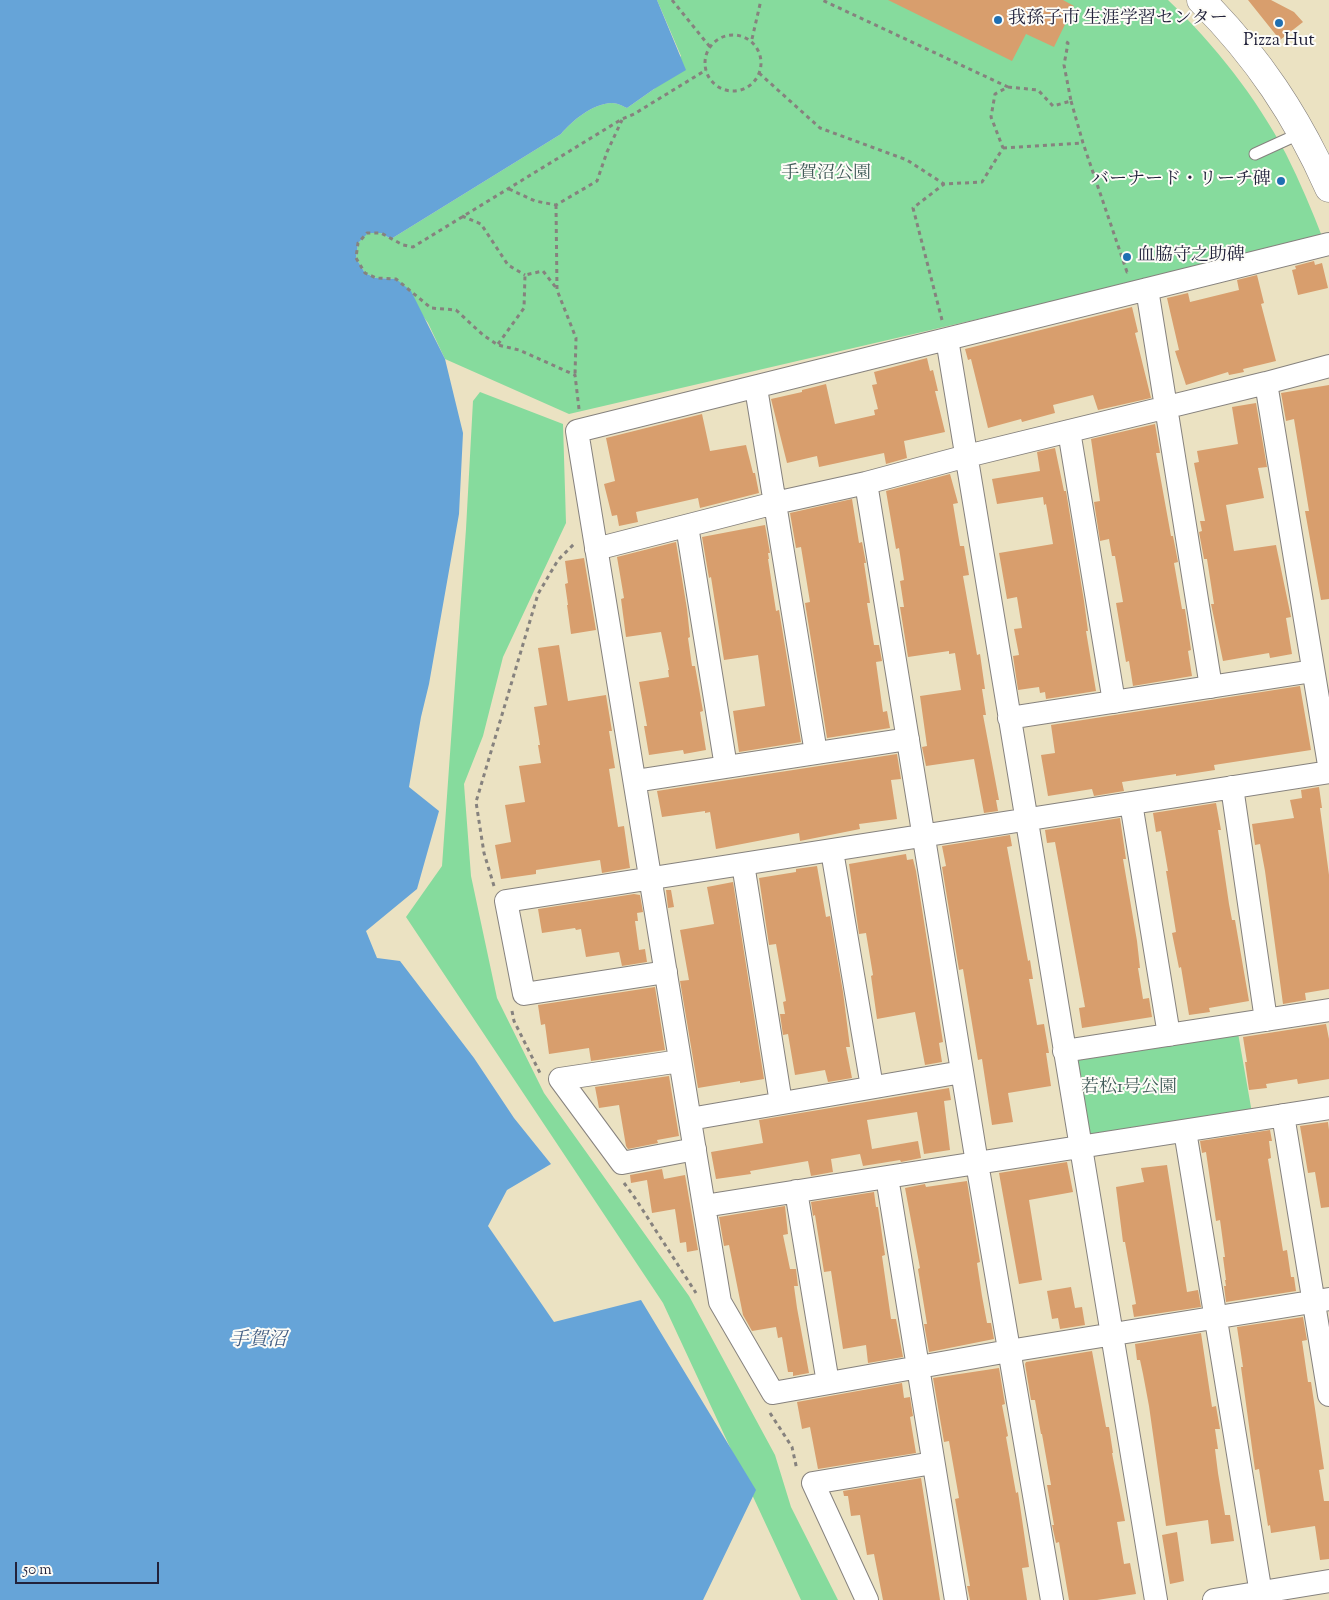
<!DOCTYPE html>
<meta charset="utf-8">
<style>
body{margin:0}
#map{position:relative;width:1329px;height:1600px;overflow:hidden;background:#ebe2c2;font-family:"Sorts Mill Goudy",serif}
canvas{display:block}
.scale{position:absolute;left:15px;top:1562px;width:144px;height:22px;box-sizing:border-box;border:2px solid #22223b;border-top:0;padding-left:6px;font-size:15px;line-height:18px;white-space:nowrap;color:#22223b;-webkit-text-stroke:4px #fdfcf7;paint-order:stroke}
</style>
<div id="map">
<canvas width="1329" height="1600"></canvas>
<div class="scale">50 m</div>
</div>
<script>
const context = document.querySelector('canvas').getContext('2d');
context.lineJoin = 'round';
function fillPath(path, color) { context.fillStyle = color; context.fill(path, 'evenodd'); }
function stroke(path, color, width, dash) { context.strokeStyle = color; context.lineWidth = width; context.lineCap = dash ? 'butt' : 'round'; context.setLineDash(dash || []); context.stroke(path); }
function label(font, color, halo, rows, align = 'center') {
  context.font = font + ' "Sorts Mill Goudy","Noto Serif JP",serif'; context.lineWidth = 4; context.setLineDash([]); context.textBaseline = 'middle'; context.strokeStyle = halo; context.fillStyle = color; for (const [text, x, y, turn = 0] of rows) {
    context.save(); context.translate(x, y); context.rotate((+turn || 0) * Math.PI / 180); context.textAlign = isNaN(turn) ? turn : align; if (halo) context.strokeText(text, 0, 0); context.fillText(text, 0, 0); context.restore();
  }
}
fillPath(new Path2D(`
 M657,0H1168C1215,45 1256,97 1286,154C1300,182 1312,210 1323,239L569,414L445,359L428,323L396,279L376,278L365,273L356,258L358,243L367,233H381L391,239L561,134C573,120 592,104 612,103C617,103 623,106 627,108L654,89L681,56Z
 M480,392L563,424L566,523L503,657L483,736L464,784L471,876L497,998L544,1093L689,1296L775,1455L791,1507L838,1600H801L663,1303L406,917L442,866L466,529L473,401Z
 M1238,1033L1252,1113L1089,1140L1076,1062L1081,1053Z`), '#86db9d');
fillPath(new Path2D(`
 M0,0H657L686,70L654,89L627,108C623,106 617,103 612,103C592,104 573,120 561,134L391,239L381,233H368L358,243L356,258L365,273L376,278L396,279L411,291L445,359L463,433L459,514L429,684L421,717L409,787L439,811L417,889L366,931L377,958L400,961L474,1058L514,1118L551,1164L507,1190L488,1226L554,1322L641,1300L756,1490L703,1600H0Z`), '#66a4d8');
fillPath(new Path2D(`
 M888,0H1063L1074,6L1054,47L1026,34L1012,61Z
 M1248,0H1271L1294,12L1303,22L1280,40Z
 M1314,261L1315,265L1322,263L1328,288L1298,295L1292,270L1296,269L1295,266Z
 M1257,275L1264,303L1261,304L1276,361L1243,369L1244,372L1229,375L1228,372L1186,385L1175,351L1179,350L1167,298L1188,293L1190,302L1239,290L1237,280Z
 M1132,307L1138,332L1135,333L1151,398L1098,410L1093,395L1053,405L1055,413L1022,422L1021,419L988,428L971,359L968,360L965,349Z
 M927,358L930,371L933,370L938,391H935L945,432L904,441L907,458L886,464L884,453L819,467L817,456L787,463L771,399L802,392V390L826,384L835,424L875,415L874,410L878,409L872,385L877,384L874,372Z
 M1329,385V599L1321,600L1305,511H1309L1294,419L1286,421L1281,393Z
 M1256,403L1267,467L1258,468L1264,498L1226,505L1234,551L1276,545L1291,617L1286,618L1292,654L1270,658L1269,653L1223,661L1211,604H1214L1207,559H1204L1199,532L1202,531L1200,521H1205L1194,463L1199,462L1197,451L1238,444L1232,407Z
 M702,414L710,451L746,445L753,473H755L759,493L700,508L698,498L636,512L638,522L619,526L617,515L612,516L604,484L615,481L606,438Z
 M1155,424L1160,453H1156L1171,536H1173L1178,562L1174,563L1182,609H1185L1191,650L1188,651L1192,676L1133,686L1129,661L1126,662L1116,603L1123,602L1115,556H1112L1109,539L1100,541L1094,502L1100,501L1091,439Z
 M1055,448L1064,491H1066L1084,601L1088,631H1086L1096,691L1046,699L1045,692L1040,693L1039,687L1018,690L1013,656L1019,655L1014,629L1022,628L1017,597L1007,599L999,553L1053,544L1046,504L1044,505L1043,497L997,504L992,479L1040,471L1037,452Z
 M950,474L958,503L953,504L960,546H964L969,575L963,576L977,655L980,654L985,689H982L986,715H983L999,800H996L998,811L984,813L974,759L926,766L922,747L927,746L920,696L961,690L955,653L949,654V651L908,657L900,607H904L900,581L904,580L899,548L896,549L886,491Z
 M852,499L859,543L862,542L866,563H864L870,603H867L874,645H879L882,661L876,662L883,712L887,711L890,728L827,738L805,603L810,602L801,547L796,548L790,513Z
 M765,525L770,553H768L769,559H768L776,611L779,610L801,742L739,752L733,711L765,706L758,655L724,660L711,577L709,578L702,537Z
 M676,542L687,609L690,637L688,638L692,666H695L703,711L700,712L706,750L684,754L683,750L649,755L644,726H647L639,682L669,677L668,670H669L661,632L626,637L621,599L624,598L617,557Z
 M584,558L596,630L571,634L567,605H568L565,584L568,583L565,561Z
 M559,645L568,701L606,695L612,731H609L615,768L609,769L618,827L624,826L630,868L602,873L600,860L536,870V874L501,879L495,845L511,842L505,805L525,802L519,766L541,763L538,745H540L534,707L547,705L538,648Z
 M1300,686L1311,750L1214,765L1215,770L1176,776V774L1122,782L1124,791L1094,796L1092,789L1048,796L1041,755L1055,753L1051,725Z
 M897,754L901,779L891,780L897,819L859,824L860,829L800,841L799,833L716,849L710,812L705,813V811L662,817L657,791Z
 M1319,787L1322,808H1320L1329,875V989L1305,993L1306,1000L1283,1004L1265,871L1260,844L1255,845L1252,824L1294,818L1290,800L1302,798L1301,790Z
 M1216,803L1221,830H1218L1229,904L1232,920H1235L1249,1001L1209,1008L1210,1012L1189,1015L1181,967L1179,968L1172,933L1176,932L1166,871H1168L1161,831L1156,832L1153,813Z
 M1120,818L1126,859H1123L1137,941L1140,968H1138L1143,999L1149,998L1152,1017L1082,1028L1079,1008L1085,1007L1055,842L1047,843L1045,830Z
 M1010,835L1012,846L1007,847L1028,961L1030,960L1033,979H1029L1037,1025L1044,1024L1049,1053H1046L1051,1086L1008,1093L1013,1122L992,1125L982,1059L978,1060L963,969L959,970L942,867L946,866L942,846Z
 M906,854L907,860L913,859L916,871L943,1042L939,1043L942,1062L925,1065L915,1012L877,1019L871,976L873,975L866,933L859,934L849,864Z
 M817,866L826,917L830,916L843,992L850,1047H846L852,1078L828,1082L825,1070L795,1075L788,1034L783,1035L780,1014H785L783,1002L786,1001L776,944L769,945L759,878L796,872V869Z
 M733,882L764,1079L740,1083V1081L698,1088L680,981L689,980L680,930L714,924L707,887Z
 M666,890H671L674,907L668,908Z
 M634,894L640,895L643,912L637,913L638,921H635L639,950L645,949L647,962L622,966L619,952L586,957L581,929L576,930L575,928L542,933L538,909Z
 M655,987L665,1050L591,1061L589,1048L549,1054L545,1024L541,1025L538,1005Z
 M1326,1024L1329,1039V1079L1298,1084L1297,1079L1266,1084L1267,1088L1249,1090L1245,1062H1247L1243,1037Z
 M669,1076L679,1136L657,1140L658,1143L628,1149L626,1146L619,1105L599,1108L595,1087Z
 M949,1088L951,1100L944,1101L950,1150L924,1154L917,1112L867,1120L872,1149L918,1141L921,1158L901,1162L900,1160L863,1166L860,1154L831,1159L833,1172L811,1176L808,1161L750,1171L751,1174L716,1179L711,1152L763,1143L759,1120Z
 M1328,1122L1329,1130V1207L1321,1208L1315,1172L1308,1173L1300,1126Z
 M1270,1130L1272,1141H1269L1271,1158L1268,1159L1283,1251L1287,1250L1291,1277H1294L1296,1291L1226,1302L1224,1286H1226L1225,1280H1226L1223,1257H1225L1220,1220L1216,1221L1206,1152L1202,1153L1200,1141Z
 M1067,1162L1073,1192L1029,1200L1042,1280L1019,1284L999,1173Z
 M1167,1165L1187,1292L1198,1290L1201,1307L1134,1317L1132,1305L1136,1304L1125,1242H1123L1116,1187L1144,1182L1141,1168Z
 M662,1169L664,1179L685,1175L698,1250L687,1252L686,1242L680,1243L675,1209L652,1213L647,1180L631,1183L630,1175Z
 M967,1181L980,1262L977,1263L982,1296L987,1323H991L994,1339L929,1352L924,1324H927L918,1269L920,1268L905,1188L925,1184L926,1187Z
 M874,1192L876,1207H878L885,1255L882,1256L891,1319H896L903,1357L868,1363L866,1345L843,1349L831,1271L824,1272L815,1215L813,1216L811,1202Z
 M785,1206L788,1234L783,1235L790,1269H796L798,1286H794L797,1308L809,1373L793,1376V1372H788L782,1337L778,1338L776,1327L752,1331L743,1315L729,1245L724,1246L719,1217Z
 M1071,1287L1075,1308L1082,1307L1085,1325L1060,1329L1058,1318L1052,1319L1047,1291Z
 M1303,1317L1307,1340L1302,1341L1308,1382H1311L1324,1469L1319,1470L1324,1501H1329V1559L1320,1560L1315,1526L1271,1533L1270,1525L1268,1526L1259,1469L1255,1470L1241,1367H1243L1237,1327Z
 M1201,1333L1212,1407L1216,1406L1220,1429H1215L1218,1449H1215L1218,1473L1225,1515H1230L1234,1541L1211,1544L1208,1520L1166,1526L1149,1406L1143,1374L1140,1360H1137L1135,1344Z
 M1092,1351L1106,1427H1109L1113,1453H1112L1125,1521L1117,1522L1124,1564L1130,1563L1136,1594L1097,1600H1069L1059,1542L1056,1543L1052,1525H1054L1047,1485H1051L1042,1434H1041L1035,1400H1031L1025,1364L1026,1362Z
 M999,1368L1005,1404L1002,1405L1008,1436L1006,1437L1016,1493L1018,1492L1029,1567L1022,1568L1027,1600H970L967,1586H970L955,1499L959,1498L949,1441L944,1442L933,1378Z
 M902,1383L904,1398L910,1397L913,1416L910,1417L916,1453L818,1469L810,1427L802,1429L797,1402Z
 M921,1478L940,1600H883L874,1554L867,1555L860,1515L851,1516L848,1496H844L843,1491Z
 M1177,1532L1184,1581L1170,1584L1162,1535Z`), '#d89e6d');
const lane = new Path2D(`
 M1255,154L1301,133`);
const street = new Path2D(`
 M1147,289L1211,687
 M947,339L1156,1600
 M1329,366L1266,383L1329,765
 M756,388L816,753
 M1069,431L1114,702
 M687,526L726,767
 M596,549L775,503L866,483
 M1009,718L1313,671
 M635,781L908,739
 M1232,787L1266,1020
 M1131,803L1169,1035
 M832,851L872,1087
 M743,864L781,1103
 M666,972L524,994L506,901L1329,772
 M1064,1051L1329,1010
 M680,1061L560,1079L622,1163L695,1149
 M1283,1115L1329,1395
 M690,1119L962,1072
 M1185,1131L1262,1600
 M887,1177L1329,1108
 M796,1191L828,1383
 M704,1206L720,1302L773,1393L1009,1351L1329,1299
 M867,1600L813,1483L933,1463
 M956,1600L887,1177L704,1206L577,431C828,371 1078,306 1329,244
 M1052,1600L977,1163L866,483L967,456L1266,383
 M1214,1600L1329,1581`);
const secondary = new Path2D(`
 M1201,0C1257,56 1297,116 1329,188`);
stroke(lane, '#86827e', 13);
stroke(street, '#86827e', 24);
stroke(secondary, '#86827e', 29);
stroke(new Path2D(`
 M672,0L710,47
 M705 63a28 28 0 1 1 56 0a28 28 0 1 1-56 0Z
 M752,39L761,0
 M759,73L820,128L907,160L944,184L982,182L1003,148L991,117L995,94L1008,87L822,0
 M1008,87L1038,90L1053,106L1071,101L1064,65L1068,43L1063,40
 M1071,101L1083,143L1127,272L1129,271
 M1003,148L1083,143
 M509,189L535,201L556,205L597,181L607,152L622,120
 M556,205L557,290L576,338L575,375
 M462,216L481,224L508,265L525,275
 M942,320L913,208L944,184
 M498,344L524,308L525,275L543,271L557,289
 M579,409L575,375L519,350L498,345L483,335L456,310L431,308L396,279L376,278L365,273L356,258L358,243L367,233H381L403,245L413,247L622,119L634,114L706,70
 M494,886L484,853L476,802L538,594L558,560L575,543
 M512,1011L514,1021L540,1073
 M624,1183L635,1198L696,1293
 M770,1413L792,1447L797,1470`), '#86827e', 3, [4, 4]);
stroke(lane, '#fff', 11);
stroke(street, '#fff', 22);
stroke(secondary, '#fff', 28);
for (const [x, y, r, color] of [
 [998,20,5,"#1f6fb2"],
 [1279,23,5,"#1f6fb2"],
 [1281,181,5,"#1f6fb2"],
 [1127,257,5,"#1f6fb2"]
]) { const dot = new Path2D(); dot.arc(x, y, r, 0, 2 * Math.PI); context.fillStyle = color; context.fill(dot); stroke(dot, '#fdfcf7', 2); }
label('18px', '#22223b', '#fdfcf7', [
 ["我孫子市 生涯学習センター",1008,20],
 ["Pizza Hut",1279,42,"center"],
 ["バーナード・リーチ碑",1271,181,"right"],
 ["血脇守之助碑",1137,257]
], 'left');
label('18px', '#405a58', '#fdfcf7', [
 ["手賀沼公園",826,175],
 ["若松1号公園",1129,1089]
]);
label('italic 19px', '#415c82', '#fdfcf7', [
 ["手賀沼",258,1342]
]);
</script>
